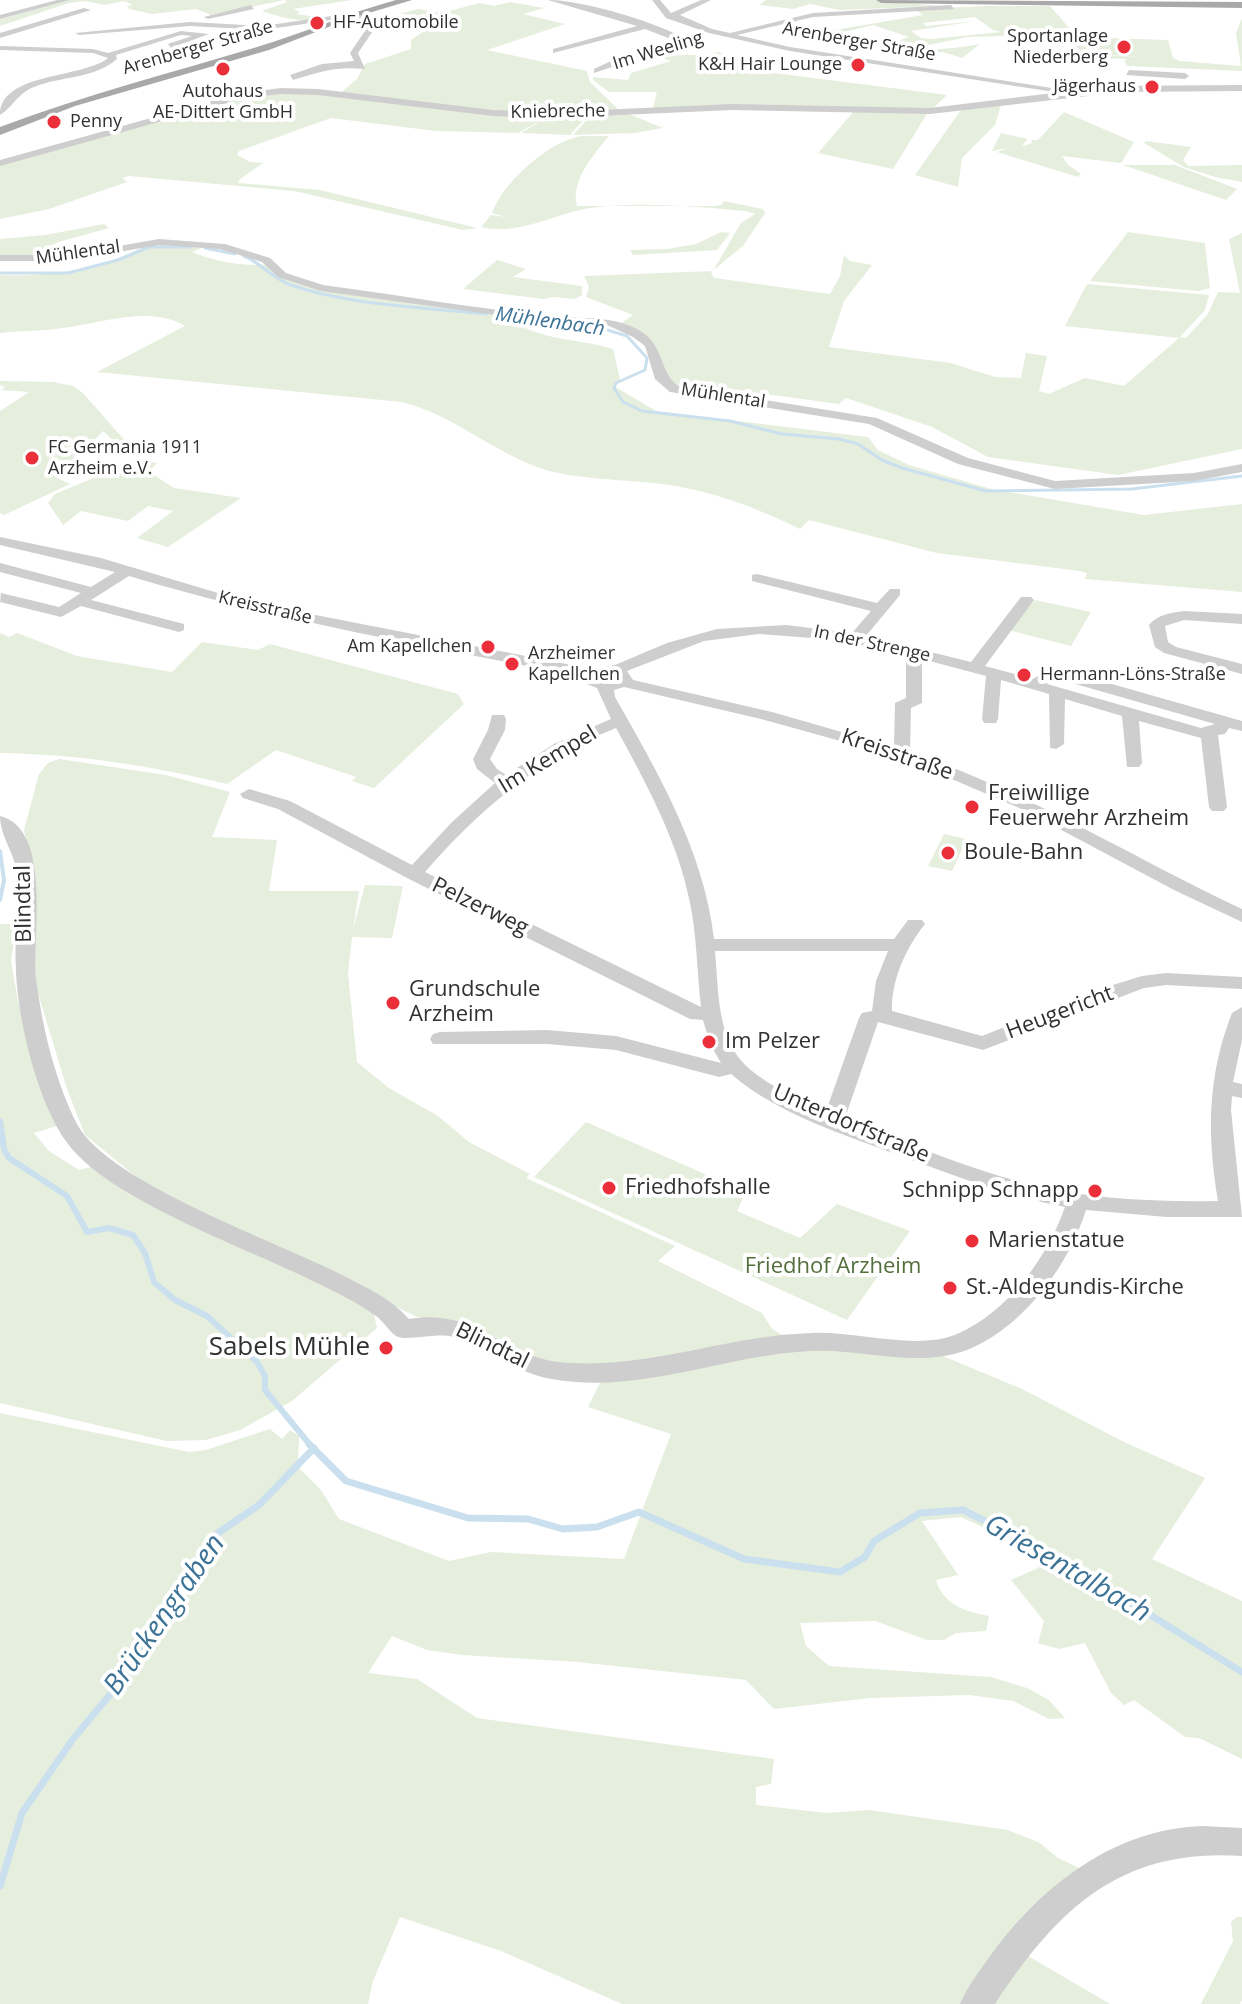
<!DOCTYPE html>
<meta charset="utf-8">
<style>
body{margin:0}
canvas{display:block;background:#fff}
</style>
<canvas width="1242" height="2004"></canvas>
<script>
const context = document.querySelector('canvas').getContext('2d');
context.lineJoin = 'round';
function fillPath(path, color) { context.fillStyle = color; context.fill(path, 'evenodd'); }
function stroke(path, color, width, dash) { context.strokeStyle = color; context.lineWidth = width; context.lineCap = dash ? 'butt' : 'round'; context.setLineDash(dash || []); context.stroke(path); }
function label(font, color, halo, rows, align = 'center') {
  context.font = font + ' "Open Sans",sans-serif'; context.lineWidth = 8; context.setLineDash([]); context.textBaseline = 'middle'; context.strokeStyle = halo; context.fillStyle = color; for (const [text, x, y, turn = 0] of rows) {
    context.save(); context.translate(x, y); context.rotate((+turn || 0) * Math.PI / 180); context.textAlign = isNaN(turn) ? turn : align; if (halo) context.strokeText(text, 0, 0); context.fillText(text, 0, 0); context.restore();
  }
}
fillPath(new Path2D(`
 M70,0H352L293,9L300,12L296,14L323,18C300,24 277,16 262,11L287,2L285,0L211,15L196,9L152,14L129,9L127,6L133,5L124,1L104,5L86,1L69,3L0,26V19Z
 M766,0H873L940,6L839,10L810,4L793,9L760,5Z
 M510,2L544,8L523,14L565,24L487,50L587,71L590,82L618,109L589,114L570,135L521,133L549,116L518,133L436,131L331,118L239,151L237,155L250,162L263,163L240,179L238,183L320,190L477,228L463,230L294,191L129,176L122,178L127,182L49,209L0,219V164L246,96L282,92L339,94L357,79L365,64L411,49V40L434,24L423,22L426,19L399,14L418,9L441,13L480,3L494,6Z
 M989,6H1050L1070,29L1066,35L1044,31L1004,32L1007,34L1002,36L968,37L918,47C930,52 965,47 980,44L962,58L943,52L918,51L892,43L909,37L873,25L819,38L806,35L923,15L914,9ZM975,17L993,30L1001,32L931,39L921,38L911,31L976,21L926,26L923,23Z
 M1242,18V71L1127,66L1124,61L1127,59L1084,57L1083,55L1155,57L1079,54L1075,37L1168,40L1173,58L1180,61L1241,66L1236,33Z
 M717,52L766,61L759,64L768,66L758,71L947,95L931,110L653,108L657,92H609L593,80V77L628,80L631,73L671,61L661,58C680,52 698,58 717,52Z
 M1001,105L995,125L962,158L958,187L915,175L961,110Z
 M854,111L928,112L893,169L818,153Z
 M624,112L663,128L635,133L573,135L592,114Z
 M1064,112L1134,142L1121,163L1062,156L1068,165L1081,174L1078,177L997,152L1009,148L992,151L1001,133L1028,139L1021,147L1032,143L1031,140H1038Z
 M582,136H609C594,154 570,181 577,206H716L723,204V201L763,209L765,213L743,246L711,272L714,278L830,294L840,276L844,255L850,261L872,265L844,301L829,347L951,363L995,377L1021,378L1026,353L1047,356L1039,391L1049,394L1085,378L1124,386L1179,338L1065,326L1087,284L1209,295L1205,310L1180,337L1186,338L1208,314L1218,292L1240,293L1229,239L1242,233V449L1118,475L988,457L932,427L846,398L839,404L765,394L761,399L671,386L655,345L620,324L633,315L586,297L589,287L584,276L713,271L741,223L755,214L746,211C695,207 641,201 590,208C553,214 519,236 481,227L491,215L506,217L492,213C503,182 549,141 582,136Z
 M1146,141L1191,147L1183,160L1188,166L1242,165V182L1215,177L1184,167L1144,143Z
 M1123,165H1175L1237,189L1226,200Z
 M104,224L109,228L55,243L68,252L97,251L70,256H0V239L45,235Z
 M721,232L730,233L717,250L633,255L630,250L667,249L696,244Z
 M1128,232L1205,243L1210,288L1198,291L1090,281Z
 M162,243L206,246L192,252C216,262 245,267 270,264L283,278L311,287L531,317L520,325C548,341 582,339 613,349L620,379L614,386L656,411L868,437L878,450L909,465L991,489L1144,515L1242,504V592L1085,579L1087,573L1080,571L937,553L809,520L800,529C760,509 710,490 662,484C629,480 576,479 546,470C495,454 454,415 402,402L97,372L185,326C147,304 97,325 56,329C38,331 19,331 0,333V275C34,277 75,272 108,262C127,256 141,245 162,243Z
 M497,260L526,269L513,277L582,286V295L575,299L554,297L544,299L463,289Z
 M0,381L53,382L73,386L83,393L127,443L132,458L103,431L57,478L70,484L4,515L0,513V411L29,392L1,390L5,387L0,385Z
 M137,460L157,463L149,472L174,488L241,498L168,547L137,538L173,511L148,506L128,521L81,511L63,525L48,503L55,494Z
 M1035,600L1091,612L1071,646L1008,630Z
 M0,633L9,637L17,633L77,656L172,672L202,642L258,650L270,644L458,694L464,704L374,788L352,781L356,777L276,750L227,784C152,766 78,754 0,753Z
 M59,759L166,775L230,792L212,837L277,840L269,891H359L353,929L365,885L403,886L392,938L352,937L348,974L357,1062L389,1088L438,1116L469,1142L530,1174L526,1178L675,1246L658,1261L762,1313L772,1329L789,1339L646,1363L554,1367L505,1348L470,1323L417,1317L401,1309L150,1188L85,1135L67,1089L34,980L29,853L24,830L39,774L48,763Z
 M944,834L967,839L952,871L928,866Z
 M0,924H17L11,960L18,1002L60,1125L34,1133L49,1151L79,1170L95,1166L373,1310L377,1328L292,1401L240,1430L206,1440L167,1441L0,1403Z
 M586,1122L746,1192L737,1211L800,1238L837,1204L910,1231L847,1320L534,1177Z
 M811,1344L938,1354L1022,1389L1124,1442L1205,1478L1152,1559L1242,1601V1759L1199,1738L1185,1737L1134,1700L1124,1705L1111,1693L1085,1643L1059,1649L1038,1643L1044,1621L1011,1580L1038,1568L1033,1551L961,1517L922,1521L958,1575L936,1580C943,1604 965,1612 989,1616L986,1631L956,1633L944,1640H927L875,1621L800,1623L806,1646L829,1666L991,1677L1027,1688L1049,1700L1065,1718L1049,1719L1013,1701L969,1695L870,1698L774,1709L746,1680L578,1662L462,1655L427,1650L392,1636L368,1673L417,1679L477,1718L774,1759L771,1784L756,1787V1805L827,1813L869,1810L1008,1830L1040,1843L1058,1858L1085,1871L965,2004H622L501,1951L400,1917L373,1981L368,2004H0V1413L189,1452L206,1450L270,1429L282,1439L290,1430L299,1436L298,1467L321,1490L339,1519L449,1561L491,1552L624,1559L671,1434L588,1407L603,1377Z
 M1237,1917H1242V2000L1240,2004H1201L1233,1941L1231,1922Z
 M1023,1953L1110,2004H986Z`), '#e6eede');
stroke(new Path2D(`
 M205,248L235,254
 M244,256C261,263 273,279 291,285C353,306 421,307 486,314
 M0,273H68L118,260L149,247H191
 M520,318L573,324
 M591,325L627,336L647,358L645,370L616,383L614,388L623,402L642,411L730,421L782,434L839,439L858,444L882,460L902,468L986,491L1132,489L1242,476`), '#cae0ee', 3);
stroke(new Path2D(`
 M0,851L4,880L0,900`), '#cae0ee', 4);
stroke(new Path2D(`
 M0,1121L4,1149L9,1158L67,1196L87,1232L109,1228L133,1235L145,1253L154,1282L175,1300L207,1316L257,1362L265,1376V1390L311,1446`), '#cae0ee', 6);
stroke(new Path2D(`
 M309,1444L346,1481L468,1518L528,1519L563,1529L597,1527L639,1512L744,1559L840,1572L865,1557L874,1541L920,1513L963,1510L1057,1557L1242,1672
 M0,1886L22,1813L73,1739L139,1660L185,1576L218,1533L259,1505L314,1448`), '#cae0ee', 7);
fillPath(new Path2D(`
 M57,0H70L0,19V15Z
 M548,0C583,0 660,23 689,41L594,73V69L626,54L676,41L645,29L553,53V49L637,26Z
 M652,0H660L671,13L701,0H711L680,15L712,29L730,33L813,13L951,5L954,9L813,17L737,35L790,47L1058,89L1054,92L790,51L709,33L666,18Z
 M251,5L254,9L208,19L204,17Z
 M84,8L91,10L0,38V33Z
 M352,13L370,16L375,28L358,53L365,69C338,66 321,71 293,80L290,75L322,64L354,61L350,53L367,28L364,20L351,17L263,30L190,26L79,35L75,33L190,22L263,26Z
 M181,31L209,34L171,48L168,44L192,36L181,35L116,55L117,59C94,79 61,76 34,87C18,93 13,107 0,115C0,72 82,79 108,58L93,53L0,50V46L93,49L108,53Z
 M1129,70L1185,73L1189,76L1185,79L1126,75Z
 M1242,85V91L1123,92L930,114L732,110L553,118L493,116L318,95L281,94L245,98L0,166V160L241,93L281,88L318,89L493,110L553,112L732,104L930,108L1110,86Z
 M159,239L225,244L270,258L286,273L323,285C399,295 476,309 553,316C584,319 615,315 642,332C664,346 659,371 678,386L877,418L968,458L1055,481L1194,473L1242,464V472L1194,481L1055,489L958,464L869,424L670,392L655,379L645,346L633,337L609,326L554,323L321,291L278,277L262,262L220,249L159,245L67,261H0V255H67Z
 M0,537L101,558L228,596L285,609L592,669L615,665L667,643L717,629L786,625L852,633L871,611L752,581V575L757,574L877,603L890,589H900V595L866,636L971,662L1021,597H1031L1034,600L985,666L1033,679L1046,671H1066L1242,721V731L1229,728L1225,734L1218,735L1227,807L1224,811H1212L1209,807L1201,738L1139,721L1142,763L1139,767H1127L1122,716L1065,699L1064,744L1056,749L1050,748L1049,694L1001,680L998,719L996,723H984L982,719L986,676L922,659V703L911,708L910,752C1031,793 1129,856 1242,909V922L1174,890L1024,810L947,777L855,745L761,719L624,687L614,690L615,697C658,773 704,851 714,939H894L908,920H922L925,924C906,948 891,980 892,1011L982,1036L1100,989L1142,976L1166,973L1242,977V989L1166,985L1144,988L983,1050L878,1022L845,1118C903,1141 963,1167 1024,1183C1087,1199 1153,1202 1218,1201C1207,1135 1207,1077 1232,1013L1242,1007V1040L1233,1082L1242,1084V1098L1232,1096L1231,1110L1242,1217H1167L1086,1210C1069,1264 1027,1322 974,1347C922,1371 865,1348 810,1351C725,1355 638,1395 552,1379C515,1373 488,1348 453,1337C437,1332 406,1342 396,1336C389,1331 383,1321 376,1316C358,1303 338,1293 319,1284C251,1249 112,1202 68,1144C38,1105 18,1021 16,972C14,938 19,905 17,871C13,851 0,835 0,816C53,829 32,939 36,978C42,1026 55,1081 77,1124C108,1183 281,1243 344,1276C367,1288 392,1299 409,1319C476,1308 501,1355 558,1362C645,1371 727,1335 812,1333C855,1331 918,1351 957,1334C1008,1312 1047,1258 1065,1207C1007,1196 955,1176 901,1156C843,1134 779,1115 731,1074L719,1077L616,1050L547,1044H433L430,1039L433,1034L440,1032L547,1030L616,1036L721,1063L710,1044L703,1020L690,1019L407,878L278,809L243,798L240,794L249,789L290,801L412,865L452,822L495,783L477,769L473,759L488,730L492,715H504L506,719L505,730L490,759L497,769L506,775L554,744L611,719L597,688L587,684L585,677C432,647 278,621 129,576L91,600L184,624V630L179,632L81,606L61,617L0,602L1,593L59,607L81,593L0,572V563L91,587L115,572L0,545ZM759,634L838,640L906,655V698L895,703L894,747L772,712L633,680L627,671L704,641ZM608,674H612L616,679H601ZM1050,681H1065L1215,724L1201,728L1047,684ZM616,728C646,783 678,841 690,903C697,937 697,973 701,1007L425,872C479,810 539,759 616,728ZM715,951H888L876,981L872,1011L862,1013L859,1018L826,1111C796,1097 749,1079 733,1049C717,1021 718,982 715,951Z
 M1184,611L1242,614V624L1184,620L1165,626L1168,642L1176,647L1242,664V674L1164,653L1155,647L1149,625C1158,614 1171,613 1184,611Z
 M1202,1826L1242,1828V1856C1121,1848 1058,1908 995,2004H960C968,1985 981,1969 993,1952C1044,1884 1115,1829 1202,1826Z`), '#cecece');
fillPath(new Path2D(`
 M396,0H412L352,18L269,50L75,106L0,135V127C84,95 171,73 257,47C304,33 348,13 396,0Z
 M876,0L1242,2V8L881,3Z`), '#a9a9a9');
for (const [x, y, r, color] of [
 [317,23,8,"#eb2f3a"],
 [1124,47,8,"#eb2f3a"],
 [858,65,8,"#eb2f3a"],
 [223,69,8,"#eb2f3a"],
 [1152,87,8,"#eb2f3a"],
 [54,122,8,"#eb2f3a"],
 [32,458,8,"#eb2f3a"],
 [488,647,8,"#eb2f3a"],
 [512,664,8,"#eb2f3a"],
 [1024,675,8,"#eb2f3a"],
 [972,807,8,"#eb2f3a"],
 [948,853,8,"#eb2f3a"],
 [393,1003,8,"#eb2f3a"],
 [709,1042,8,"#eb2f3a"],
 [609,1188,8,"#eb2f3a"],
 [1095,1191,8,"#eb2f3a"],
 [972,1241,8,"#eb2f3a"],
 [950,1288,8,"#eb2f3a"],
 [386,1348,8,"#eb2f3a"]
]) { const dot = new Path2D(); dot.arc(x, y, r, 0, 2 * Math.PI); context.fillStyle = color; context.fill(dot); stroke(dot, '#fff', 3); }
label('18px', '#313131', '#fff', [
 ["HF-Automobile",333,23],
 ["Sportanlage",1108,37,"right"],
 ["Niederberg",1108,58,"right"],
 ["K&H Hair Lounge",842,65,"right"],
 ["Jägerhaus",1136,87,"right"],
 ["Autohaus",223,92,"center"],
 ["AE-Dittert GmbH",223,113,"center"],
 ["Penny",70,122],
 ["FC Germania 1911",48,448],
 ["Arzheim e.V.",48,469],
 ["Am Kapellchen",472,647,"right"],
 ["Arzheimer",528,654],
 ["Kapellchen",528,675],
 ["Hermann-Löns-Straße",1040,675]
], 'left');
label('18px', '#313131', '#fff', [
 ["Arenberger Straße",859,42,10],
 ["Arenberger Straße",198,48,-16],
 ["Im Weeling",658,51,-17],
 ["Kniebreche",558,112,-1],
 ["Mühlental",78,253,-8],
 ["Mühlental",723,396,9],
 ["Kreisstraße",265,608,13],
 ["In der Strenge",872,644,12]
]);
label('italic 20px', '#3b7296', '#fff', [
 ["Mühlenbach",550,322,8]
]);
label('22px', '#313131', '#fff', [
 ["Kreisstraße",897,755,19],
 ["Im Kempel",548,760,-31],
 ["Blindtal",24,904,-91],
 ["Pelzerweg",480,907,26],
 ["Heugericht",1060,1013,-21],
 ["Unterdorfstraße",851,1124,23],
 ["Blindtal",492,1346,26]
]);
label('22px', '#313131', '#fff', [
 ["Freiwillige",988,794],
 ["Feuerwehr Arzheim",988,819],
 ["Boule-Bahn",964,853],
 ["Grundschule",409,990],
 ["Arzheim",409,1015],
 ["Im Pelzer",725,1042],
 ["Friedhofshalle",625,1188],
 ["Schnipp Schnapp",1079,1191,"right"],
 ["Marienstatue",988,1241],
 ["St.-Aldegundis-Kirche",966,1288]
], 'left');
label('22px', '#536f3c', '#fff', [
 ["Friedhof Arzheim",833,1267]
]);
label('26px', '#313131', '#fff', [
 ["Sabels Mühle",370,1348]
], 'right');
label('italic 28px', '#3b7296', '#fff', [
 ["Griesentalbach",1067,1569,30],
 ["Brückengraben",165,1615,-55]
]);
</script>
